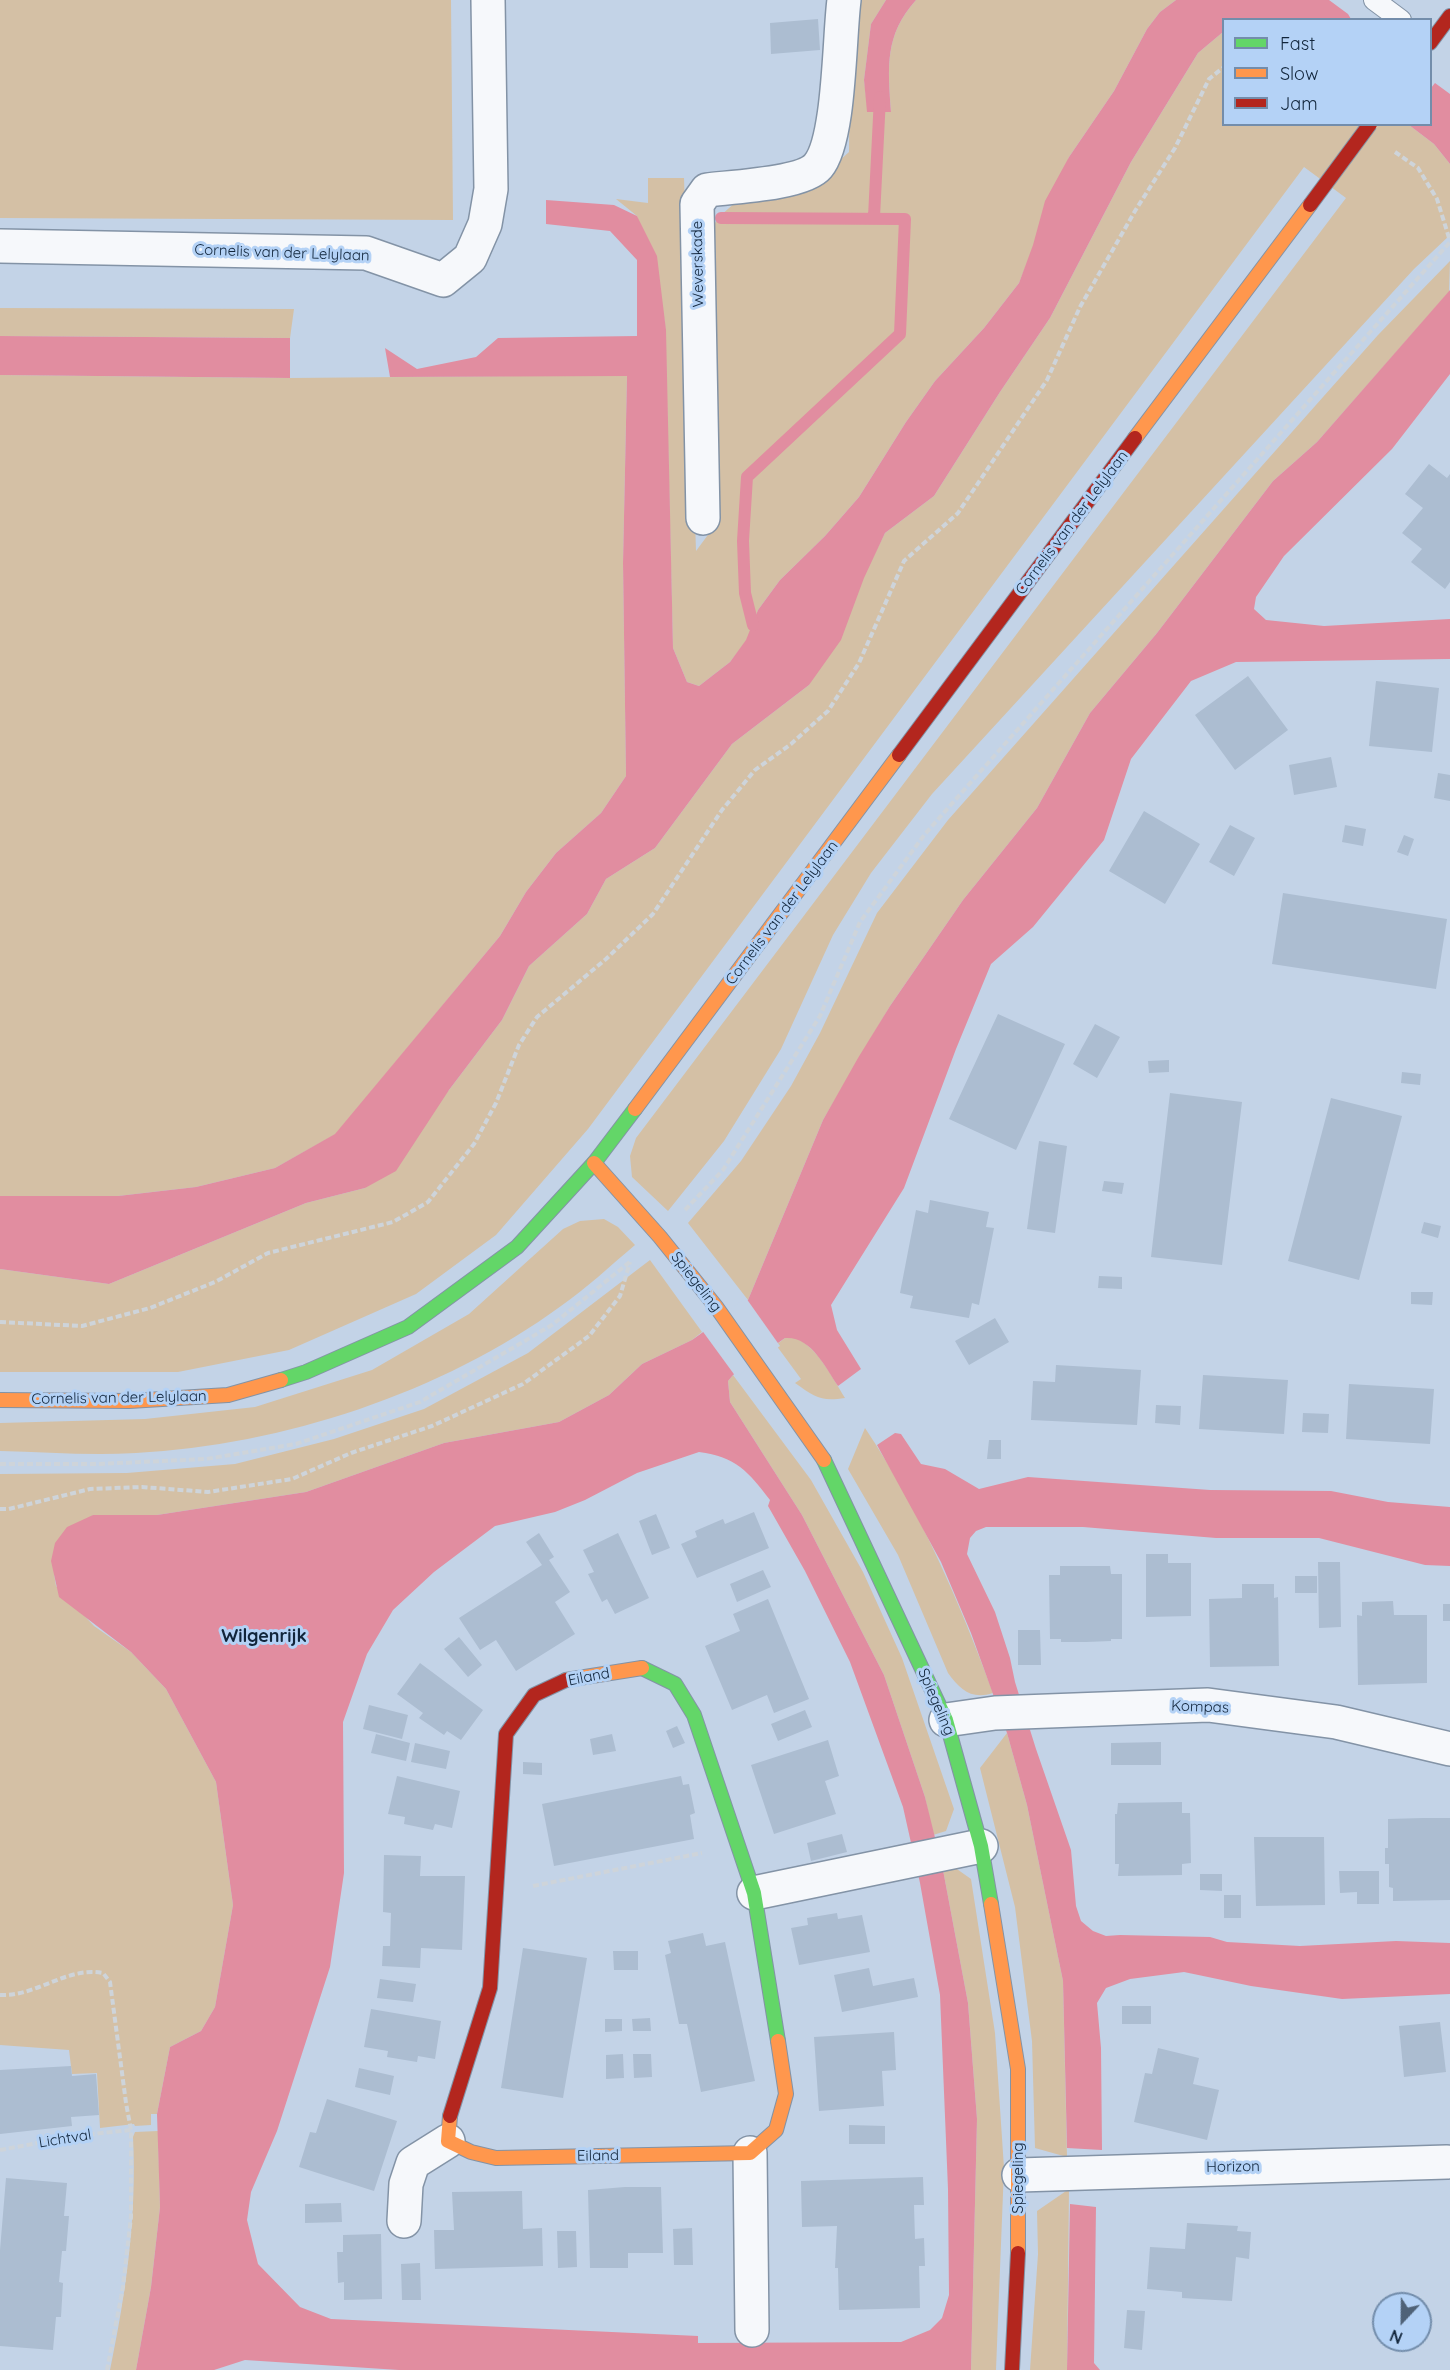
<!DOCTYPE html>
<style>
body{margin:0}
#map{position:relative;width:1450px;height:2370px;overflow:hidden;background:#c3d3e7;font-family:Quicksand,sans-serif}
canvas{display:block}
.legend{position:absolute;left:1222px;top:18px;width:210px;height:108px;box-sizing:border-box;background:#b4d2f6;border:2px solid #738dab;margin:0;padding:8px 10px;list-style:none;font-size:18px;color:#11253b}
.legend li{display:flex;align-items:center;gap:12px;height:30px}
.legend b{width:30px;border:2px solid #738dab}
.north{position:absolute;left:1372px;top:2292px;width:60px;height:60px;box-sizing:border-box;background:#b4d2f6;border:2px solid #738dab;border-radius:50%;rotate:202deg;font-size:16px;font-weight:700;line-height:24px;text-align:center;color:#11253b}
.north::after{content:'';display:block;margin:auto;width:21px;height:27px;background:#4f6277;clip-path:polygon(50% 0,100% 100%,50% 72%,0 100%)}
</style>
<div id="map">
<canvas width="1450" height="2370"></canvas>
<ul class="legend">
<li><b style="height:8px;background:#63d668"></b>Fast</li>
<li><b style="height:8px;background:#ff974d"></b>Slow</li>
<li><b style="height:8px;background:#b3261e"></b>Jam</li>
</ul>
<div class="north">N</div>
</div>
<script>
const context = document.querySelector('canvas').getContext('2d');
context.lineJoin = 'round';
function fillPath(path, color) { context.fillStyle = color; context.fill(path, 'evenodd'); }
function stroke(path, color, width, dash) { context.strokeStyle = color; context.lineWidth = width; context.lineCap = dash ? 'butt' : 'round'; context.setLineDash(dash || []); context.stroke(path); }
function label(font, color, halo, rows, align = 'center') {
  context.font = font + ' Quicksand,sans-serif'; context.lineWidth = 6; context.setLineDash([]); context.textBaseline = 'middle'; context.strokeStyle = halo; context.fillStyle = color; for (const [text, x, y, turn = 0] of rows) {
    context.save(); context.translate(x, y); context.rotate((+turn || 0) * Math.PI / 180); context.textAlign = isNaN(turn) ? turn : align; if (halo) context.strokeText(text, 0, 0); context.fillText(text, 0, 0); context.restore();
  }
}
fillPath(new Path2D(`
 M0,0H451L453,220L0,218Z
 M862,0H886L871,24L864,80L868,112H891C888,67 884,36 916,0H1176L1160,12L1147,29L1114,91L1069,157L1019,283L984,328L935,381L906,422L859,497L825,536L780,580L758,610L747,640L730,662L699,686L687,682L673,648L665,322L637,216L616,199L648,203V178H684L696,551L716,524L707,235L719,217L738,200L839,161L849,152L850,34Z
 M1223,32L1224,124L1409,125L1434,144L1450,164V235L1414,269L932,794L871,873L833,935L781,1049L724,1141L668,1211L632,1177L630,1156L636,1138L1346,198L1304,167L588,1129L496,1235L416,1294L289,1350L178,1372H0V1269L109,1284L306,1203L365,1188L449,1090L502,1020L529,966L587,914L606,879L655,848L732,744L809,685L885,533L934,496L1000,392L1050,318L1131,162L1198,53Z
 M1450,261L1449,292L1317,442L1273,481L1157,633L1090,713L1037,808L963,900L890,1006L823,1120L748,1300L688,1223L741,1161L791,1086L820,1033L877,913L948,820L1378,335Z
 M0,308L294,309L290,338L0,336Z
 M0,375L290,378L627,375L623,563L626,776L601,813L556,853L526,892L500,936L336,1134L275,1168L196,1187L118,1196H0Z
 M604,1219L618,1227L635,1245C610,1266 587,1288 561,1306C442,1393 283,1445 136,1453C91,1456 45,1452 0,1451V1423L145,1419L255,1407L372,1370L469,1314L563,1229L580,1221Z
 M650,1260L702,1332L692,1340L642,1364L609,1395L559,1422L444,1443L306,1492L157,1515H93L54,1574L56,1586L94,1626L131,1652L166,1689L216,1782L233,1905L215,2007L201,2031L170,2047L157,2114H151V2125L135,2126L134,2124L100,2128L97,2073L72,2074L69,2050L0,2045V1474L127,1473L235,1464L334,1439L424,1409L528,1353Z
 M795,1337C818,1348 832,1377 845,1398C821,1402 815,1397 795,1383L801,1379L776,1345L785,1338Z
 M733,1375L811,1480L863,1572L902,1658L954,1809L946,1831L933,1835L925,1797L884,1675L802,1515L730,1402L728,1381Z
 M865,1428C920,1510 959,1601 993,1693C972,1700 960,1690 948,1673L898,1555L848,1469Z
 M1007,1733L1027,1805L1063,1981L1067,2157L1035,2148L1032,2041L1015,1907L980,1768Z
 M954,1867L971,1879L995,2033L1004,2168L996,2370H971L977,2119L968,2003L943,1870Z
 M158,2131L160,2207L151,2287L136,2370H110C126,2293 137,2216 133,2137L135,2132Z
 M1069,2189L1067,2370H1030L1038,2254L1037,2211Z`), '#d4c0a5');
fillPath(new Path2D(`
 M886,0H916C884,36 888,67 891,112H867L864,80L871,24Z
 M1176,0H1329L1348,14L1351,19L1224,20L1223,32L1198,53L1131,162L1050,318L1000,392L934,496L885,533L864,578L841,640L809,685L732,744L655,848L606,879L587,914L529,966L502,1020L449,1090L396,1171L365,1188L306,1203L109,1284L0,1269V1196H118L196,1187L275,1168L335,1134L500,936L526,892L556,853L601,813L626,776L623,563L627,376L390,377L385,348L417,369L476,357L498,338L637,336V260L610,231L546,224V200L614,205L637,216L657,256L666,330L673,648L687,682L699,686L730,662L746,640L758,610L780,580L825,536L859,497L906,422L935,381L984,328L1019,283L1033,245L1045,201L1069,157L1114,91L1147,29L1160,12Z
 M1435,83L1450,94V164L1434,144L1409,125L1430,124L1431,88Z
 M1450,290V374L1392,449L1284,556L1256,597L1254,609L1266,620L1324,626L1450,619V659L1236,662L1191,681L1131,759L1104,840L1033,927L991,964L956,1049L904,1188L831,1305L837,1330L861,1369L838,1386C825,1367 811,1336 785,1338L733,1375L728,1381L730,1402L802,1515L884,1675L925,1797L943,1870L968,2003L977,2119L971,2370H399L245,2360L214,2370H136L151,2287L160,2207L157,2114L170,2047L201,2031L215,2007L233,1905L216,1782L166,1689L131,1652L59,1597L51,1561L55,1543L67,1527L93,1515H157L306,1492L444,1443L559,1422L609,1395L642,1364L692,1340L748,1300L823,1120L858,1058L890,1006L963,900L1037,808L1090,713L1157,633L1273,481L1317,442ZM699,1452C736,1457 748,1471 770,1500L768,1506L805,1571L850,1662L903,1807L920,1883L940,1995L948,2189L949,2295L942,2318L930,2330L901,2342L698,2343V2336L331,2319L300,2307L258,2264L247,2220L251,2192L277,2131L330,1967L344,1873L343,1722L367,1654L393,1610L434,1572L495,1526L555,1512L585,1500L637,1473Z
 M0,336L290,338V378L0,375Z
 M895,1433L901,1434L921,1464L945,1469L979,1489L1028,1477L1210,1490L1331,1491L1388,1502L1450,1507V1566L1425,1565L1319,1538H1216L1083,1527H986L976,1531L970,1538L967,1554L995,1612L1010,1658L1015,1682L1036,1749L1071,1850L1076,1906L1081,1921L1093,1931L1106,1936L1120,1935L1210,1937L1227,1942L1300,1946L1396,1941L1450,1943V1994L1342,1999L1251,1986L1184,1972L1130,1979L1106,1988L1097,2003L1101,2048L1102,2150L1067,2148L1063,1981L1027,1805L1007,1733L971,1633L941,1562L877,1445Z
 M1070,2204L1096,2207L1094,2363L1100,2370H1067Z`), '#e18da0');
fillPath(new Path2D(`
 M746,1298L780,1346L736,1377L701,1329Z`), '#c3d3e7');
stroke(new Path2D(`
 M874,217L880,97
 M721,218L905,219L900,334L747,477L743,541L745,593L753,625`), '#e18da0', 12);
fillPath(new Path2D(`
 M818,19L820,50L771,54L770,23Z
 M1429,464L1447,478L1450,474V582L1445,589L1411,562L1422,549L1402,533L1423,508L1405,494Z
 M1248,676L1288,730L1235,770L1195,715Z
 M1376,681L1439,688L1432,752L1369,746Z
 M1331,757L1337,787L1294,795L1289,765Z
 M1438,773L1450,775V801L1434,798Z
 M1144,811L1200,844L1165,904L1109,871Z
 M1230,825L1255,838L1234,876L1209,862Z
 M1345,825L1366,829L1363,846L1342,842Z
 M1404,835L1414,839L1408,856L1397,852Z
 M1283,893L1447,919L1436,989L1272,964Z
 M998,1014L1065,1044L1016,1150L949,1119Z
 M1095,1024L1120,1037L1097,1078L1073,1064Z
 M1169,1060V1072L1149,1073L1148,1061Z
 M1402,1072L1421,1074L1420,1085L1401,1083Z
 M1170,1093L1242,1102L1222,1265L1151,1257Z
 M1331,1098L1402,1116L1359,1280L1288,1261Z
 M1039,1141L1067,1146L1055,1233L1027,1229Z
 M1104,1181L1124,1183L1122,1194L1102,1191Z
 M930,1200L989,1212L986,1227L994,1228L979,1305L972,1303L969,1318L910,1308L913,1296L900,1293L916,1210L928,1213Z
 M1424,1222L1441,1226L1438,1238L1421,1233Z
 M1099,1276L1122,1277V1289L1098,1288Z
 M1411,1292H1433L1432,1305L1411,1304Z
 M995,1318L1009,1342L969,1365L955,1341Z
 M1056,1365L1141,1370L1137,1425L1031,1420L1033,1381L1055,1382Z
 M1203,1375L1288,1380L1284,1434L1199,1429Z
 M1349,1384L1434,1389L1430,1444L1346,1439Z
 M1156,1405L1181,1406L1180,1425L1155,1423Z
 M1303,1413L1329,1414L1328,1433L1302,1432Z
 M989,1440H1001V1459H987Z
 M754,1512L769,1548L697,1578L681,1544L697,1537L695,1531L723,1519L725,1524Z
 M656,1514L670,1548L652,1555L639,1521Z
 M539,1533L554,1557L549,1560L570,1592L555,1602L575,1634L516,1671L496,1640L480,1650L459,1618L542,1565L526,1542Z
 M618,1533L649,1598L615,1614L607,1599L602,1602L588,1574L594,1572L583,1550Z
 M1146,1554H1168V1563H1191V1616L1146,1617Z
 M1318,1562H1340L1341,1627L1319,1628Z
 M1060,1566H1110L1111,1574H1122V1639H1111V1641L1086,1642H1061V1639H1050L1049,1575H1060Z
 M763,1570L771,1587L737,1602L730,1584Z
 M1295,1576H1317V1593H1295Z
 M1242,1584H1274V1598L1278,1597L1279,1666L1210,1667L1209,1599L1242,1598Z
 M768,1599L809,1699L774,1713L767,1695L732,1710L705,1646L740,1631L733,1614Z
 M1393,1601L1394,1615H1427V1683L1358,1685L1357,1615L1362,1616V1602Z
 M1443,1604H1450V1621H1443Z
 M1018,1630H1040L1041,1665H1018Z
 M459,1637L482,1665L468,1677L444,1649Z
 M420,1663L483,1710L461,1740L447,1731L444,1735L419,1718L423,1713L397,1694Z
 M369,1705L408,1715L402,1739L363,1729Z
 M805,1710L812,1727L778,1741L771,1724Z
 M677,1726L685,1743L673,1748L666,1731Z
 M376,1734L410,1743L406,1761L371,1753Z
 M612,1734L616,1751L593,1755L590,1739Z
 M828,1740L839,1776L825,1781L836,1814L774,1834L751,1765Z
 M1161,1742V1765H1111V1743Z
 M415,1743L450,1751L446,1769L411,1762Z
 M523,1762L542,1763V1775L523,1774Z
 M397,1776L460,1791L452,1828L435,1824L433,1830L404,1824L405,1817L388,1814Z
 M681,1776L683,1785L689,1784L695,1813L690,1815L694,1839L554,1866L542,1804Z
 M1182,1802V1813H1190L1191,1863L1182,1864V1875L1118,1876L1119,1864H1115V1814H1117L1118,1803Z
 M1423,1818H1450V1900L1393,1901V1888L1389,1887V1864H1385V1848H1388V1819Z
 M842,1834L847,1852L811,1861L807,1843Z
 M1254,1837H1324L1325,1905L1256,1906Z
 M384,1855L421,1856L420,1876H465L462,1950L421,1948L420,1968L382,1966L383,1946H390L391,1913L383,1912Z
 M1339,1871H1379V1904H1357V1892L1340,1893Z
 M1200,1874H1222V1891L1200,1890Z
 M1224,1895H1241V1918H1224Z
 M837,1913L838,1919L862,1915L870,1952L799,1965L791,1928L808,1925L807,1918Z
 M703,1933L706,1946L725,1942L755,2081L701,2092L687,2024H679L665,1955L671,1953L668,1941Z
 M523,1948L587,1958L563,2098L501,2088Z
 M613,1951H638V1970H614Z
 M869,1968L873,1986L914,1978L918,1997L842,2012L834,1975Z
 M380,1979L416,1984L413,2002L377,1998Z
 M1122,2006H1151V2024H1122Z
 M371,2009L441,2021L435,2059L418,2056L417,2062L387,2057L388,2051L364,2047Z
 M650,2018L651,2031H633L632,2019Z
 M605,2019H622V2031L605,2032Z
 M1440,2022L1446,2072L1404,2077L1399,2026Z
 M894,2032L896,2070L882,2071L884,2106L819,2111L814,2037Z
 M1158,2048L1199,2058L1193,2084L1219,2090L1207,2140L1134,2122L1145,2073L1152,2074Z
 M623,2054L624,2078L606,2079V2055Z
 M633,2054H651L652,2077L634,2078Z
 M71,2066L72,2076L96,2074L99,2115L71,2117L72,2126L0,2134V2070Z
 M359,2068L394,2076L390,2095L355,2087Z
 M327,2099L397,2121L374,2191L299,2167L310,2132L316,2133Z
 M849,2125L885,2126V2144H849Z
 M923,2177L924,2205H914L915,2239L924,2238L925,2266H919L920,2308L839,2310L838,2268H835L837,2226L802,2227L801,2181Z
 M6,2178L67,2183L64,2216H69L66,2251H62L59,2282L63,2283L61,2317H56L53,2350L0,2346V2250Z
 M625,2187H661L663,2253H628V2268H590L588,2190Z
 M522,2191L523,2229L542,2228L543,2266L435,2269L434,2230H454L452,2192Z
 M341,2203L342,2222L305,2223V2204Z
 M1187,2223L1238,2226L1237,2231L1251,2232L1249,2259L1236,2257L1232,2301L1182,2298V2292L1147,2289L1150,2247L1185,2249Z
 M692,2228L693,2265H674L673,2229Z
 M557,2231H576L577,2267L558,2268Z
 M381,2234L382,2299L344,2300V2282L338,2283L337,2252H343V2235Z
 M420,2263L421,2300H402L401,2264Z
 M1127,2310L1145,2311L1142,2350L1124,2348Z`), '#acbdd1');
const lane = new Path2D(`
 M1374,0L1401,20`);
const street = new Path2D(`
 M0,246L366,253L443,280L470,258L485,224L491,189L488,0
 M703,518L697,204L707,190C731,187 803,184 818,166C840,140 839,38 844,0
 M946,1720L995,1713L1208,1705L1336,1722L1450,1749
 M754,1893L981,1846
 M750,2153L752,2330
 M1019,2175L1447,2162
 M404,2221L406,2184L413,2163L448,2141`);
const fast = new Path2D(`
 M281,1380L306,1372L408,1327L517,1247L594,1163L635,1109
 M824,1460L946,1720L981,1846L991,1904
 M642,1668L675,1684L694,1715L754,1893L778,2041`);
const slow = new Path2D(`
 M1135,438L1310,205
 M635,1109L899,755
 M594,1163L660,1237L717,1308L824,1460
 M0,1400L129,1401L228,1395L281,1380
 M566,1680L642,1668
 M991,1904L1018,2069V2253
 M450,2116L448,2141L471,2152L496,2158L750,2153L776,2130L786,2094L778,2041`);
const jam = new Path2D(`
 M1430,43L1450,16
 M899,755L1135,438
 M450,2116L490,1988L506,1734L534,1695L566,1680
 M1012,2370L1018,2253`);
stroke(lane, '#8393a6', 22);
stroke(street, '#8393a6', 36);
stroke(fast, '#8393a6', 16);
stroke(slow, '#8393a6', 16);
stroke(jam, '#8393a6', 16);
stroke(new Path2D(`
 M1395,152L1418,168L1437,199L1450,241
 M685,1210L723,1170L820,1016L860,922L925,834L1450,242
 M0,1322L82,1326L150,1308L215,1282L268,1253L393,1222L428,1202L474,1144L496,1103L519,1045L537,1017L606,959L653,914L722,810L755,770L791,744L828,711L859,663L904,561L958,513L1047,380L1080,307L1135,211L1175,148L1209,79L1224,67
 M0,1464H97L206,1459L296,1444L420,1402L552,1325L631,1261
 M0,1509H9L90,1489L142,1487L208,1492L292,1479L351,1453L432,1426L523,1384L589,1336L620,1296L630,1262
 M533,1886L702,1853
 M0,1995C36,1997 67,1966 103,1973L110,1982L126,2103L131,2130V2217L123,2287L107,2370
 M0,2150L82,2135L131,2130`), '#ced4da', 4, [6, 3]);
stroke(lane, '#f6f8fb', 20);
stroke(street, '#f6f8fb', 33);
stroke(fast, '#63d668', 14);
stroke(slow, '#ff974d', 14);
stroke(jam, '#b3261e', 14);
const jamBridge = new Path2D(`
 M1310,205L1370,124`);
stroke(jamBridge, '#8393a6', 16, []);
stroke(jamBridge, '#b3261e', 14);
label('15px', '#11253b', '#b4d2f6', [
 ["Cornelis van der Lelylaan",282,253,2],
 ["Weverskade",698,264,-91],
 ["Cornelis van der Lelylaan",1072,523,-53],
 ["Cornelis van der Lelylaan",782,913,-53],
 ["Spiegeling",696,1282,52],
 ["Cornelis van der Lelylaan",119,1398,-1],
 ["Eiland",589,1677,-11],
 ["Spiegeling",936,1702,67],
 ["Kompas",1200,1707,2],
 ["Lichtval",65,2139,-9],
 ["Eiland",598,2156,-1],
 ["Horizon",1233,2167,-1],
 ["Spiegeling",1018,2178,-90]
]);
label('bold 18px', '#11253b', '#b4d2f6', [
 ["Wilgenrijk",264,1637]
]);
</script>
